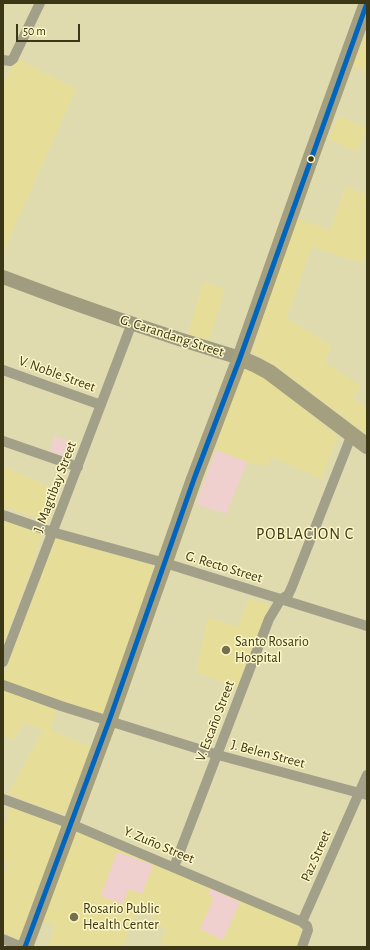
<!DOCTYPE html>
<meta charset="utf-8">
<style>
body{margin:0}
#map{position:relative;width:370px;height:950px;overflow:hidden;background:#e0dbaf;font-family:"Alegreya Sans",sans-serif}
canvas{display:block}
.frame{position:absolute;inset:0;border:4px solid #3b3615;pointer-events:none}
.scale{position:absolute;left:16px;top:24px;width:64px;height:18px;box-sizing:border-box;border:2px solid #3b3615;border-top:0;padding-left:5px;font-size:12px;line-height:14px;white-space:nowrap;color:#3b3615;-webkit-text-stroke:3px #fdf7c8;paint-order:stroke}
</style>
<div id="map">
<canvas width="370" height="950"></canvas>
<div class="frame"></div>
<div class="scale">50 m</div>
</div>
<script>
const context = document.querySelector('canvas').getContext('2d');
context.lineJoin = 'round';
function fillPath(path, color) { context.fillStyle = color; context.fill(path, 'evenodd'); }
function stroke(path, color, width, dash) { context.strokeStyle = color; context.lineWidth = width; context.lineCap = dash ? 'butt' : 'round'; context.setLineDash(dash || []); context.stroke(path); }
function label(font, color, halo, rows, align = 'center') {
  context.font = font + ' "Alegreya Sans",sans-serif'; context.lineWidth = 3; context.setLineDash([]); context.textBaseline = 'middle'; context.strokeStyle = halo; context.fillStyle = color; for (const [text, x, y, turn = 0] of rows) {
    context.save(); context.translate(x, y); context.rotate((+turn || 0) * Math.PI / 180); context.textAlign = isNaN(turn) ? turn : align; if (halo) context.strokeText(text, 0, 0); context.fillText(text, 0, 0); context.restore();
  }
}
fillPath(new Path2D(`
 M367,30V73L353,65Z
 M16,58L76,89L3,252V86Z
 M339,116L367,128L357,152L328,139Z
 M346,186L367,195V252L362,263L312,247L286,318L331,345L325,362L361,386L353,399L367,408V435L280,369L252,352L296,218L330,230Z
 M203,282L225,289L209,341L188,334Z
 M244,369L265,377L338,437L321,479L272,457L268,466L247,462L216,450L226,414Z
 M5,467L59,491L48,521L3,506V473Z
 M3,520L42,532L32,568L3,644Z
 M56,537L154,566L105,715L3,681V677Z
 M249,598L269,605L238,688L196,672L208,617L238,627Z
 M3,689L57,708L50,730L91,747L64,815L8,794L43,730L24,722L14,740L3,735Z
 M11,805L62,825L19,939L3,933V878L9,863L3,861V828Z
 M75,832L117,847L301,927L302,931L296,947H169L160,941L167,929L154,923L156,918L138,909L123,947H48L55,926L42,920Z`), '#e6dd98');
fillPath(new Path2D(`
 M54,436L76,444L70,458L50,451Z
 M216,450L247,462L226,514L196,504Z
 M117,852L153,865L142,894L128,889L123,904L101,896Z
 M212,886L221,890L220,893L240,902L223,940L200,929L214,898L208,895Z`), '#f0d0ce');
stroke(new Path2D(`
 M3,60L10,61L13,59L40,3
 M3,370L101,405
 M3,441L78,467
 M3,515L52,532L165,563L367,626
 M3,662L132,323
 M3,685L61,706L218,755L367,795
 M3,799L71,824L302,922L307,926L308,930L302,947
 M174,867L269,619L281,599L288,595L291,589L352,434
 M302,922L367,775
 M3,939L22,947`), '#a3a08a', 10);
stroke(new Path2D(`
 M3,277C81,307 160,334 240,358`), '#9f9c80', 14);
stroke(new Path2D(`
 M240,358L256,365L269,372L367,446
 M25,947L109,721L194,479L240,358L311,157L367,3`), '#a39f7f', 16);
stroke(new Path2D(`
 M25,947L109,721L194,479L240,358L367,3`), '#0065bd', 5);
for (const [x, y, r, color] of [
 [311,159,3.5,"#3b3615"],
 [226,650,5,"#75704b"],
 [74,917,5,"#75704b"]
]) { const dot = new Path2D(); dot.arc(x, y, r, 0, 2 * Math.PI); context.fillStyle = color; context.fill(dot); stroke(dot, '#fdf7c8', 1.5); }
label('14px', '#3b3615', '#fdf7c8', [
 ["G. Carandang Street",172,336,18],
 ["V. Noble Street",57,374,20],
 ["J. Magtibay Street",55,487,-69],
 ["G. Recto Street",224,567,17],
 ["V. Escaño Street",215,721,-69],
 ["J. Belen Street",268,754,15],
 ["Y. Zuño Street",159,845,23],
 ["Paz Street",316,856,-66]
]);
label('14px', '#3b3615', '#fdf7c8', [
 ["Santo Rosario",235,642],
 ["Hospital",235,658],
 ["Rosario Public",83,909],
 ["Health Center",83,925]
], 'left');
context.letterSpacing = '1px';
label('16px', '#3b3615', '#fdf7c8', [
 ["POBLACION C",305,534]
]);
context.letterSpacing = '0px';
</script>
